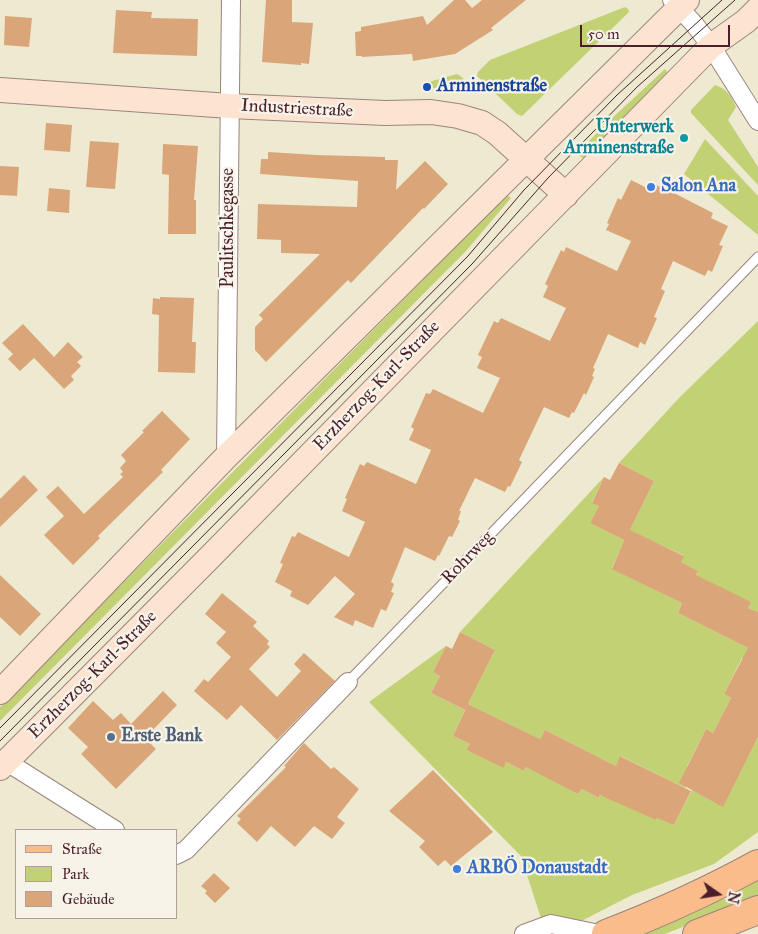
<!DOCTYPE html>
<meta charset="utf-8">
<style>
body{margin:0}
#map{position:relative;width:758px;height:934px;overflow:hidden;background:#eee9d1;font-family:"IM FELL Great Primer",serif}
canvas{display:block}
.legend{position:absolute;left:15px;top:829px;width:162px;height:90px;box-sizing:border-box;background:#f7f3e8;border:1px solid #b29e9c;margin:0;padding:6px 9px;list-style:none;font-size:15px;color:#4a1f2b}
.legend li{display:flex;align-items:center;gap:10px;height:25px}
.legend b{width:25px;border:1px solid #b29e9c}
.north{position:absolute;left:693px;top:869px;width:50px;height:50px;-webkit-text-stroke:4px #f7f3e8;paint-order:stroke;rotate:103deg;font-size:14px;font-weight:700;line-height:20px;text-align:center;color:#4a1f2b}
.north::after{content:'';display:block;margin:auto;width:18px;height:22px;background:#4a1f2b;clip-path:polygon(50% 0,100% 100%,50% 72%,0 100%)}
.scale{position:absolute;left:580px;top:25px;width:150px;height:22px;box-sizing:border-box;border:2px solid #4a1f2b;border-top:0;padding-left:6px;font-size:15px;line-height:18px;white-space:nowrap;color:#4a1f2b;-webkit-text-stroke:4px #f7f3e8;paint-order:stroke}
</style>
<div id="map">
<canvas width="758" height="934"></canvas>
<ul class="legend">
<li><b style="height:6px;background:#fabc8b"></b>Straße</li>
<li><b style="height:14px;background:#c2d174"></b>Park</li>
<li><b style="height:14px;background:#daa679"></b>Gebäude</li>
</ul>
<div class="north">N</div>
<div class="scale">50 m</div>
</div>
<script>
const context = document.querySelector('canvas').getContext('2d');
context.lineJoin = 'round';
function fillPath(path, color) { context.fillStyle = color; context.fill(path, 'evenodd'); }
function stroke(path, color, width, dash) { context.strokeStyle = color; context.lineWidth = width; context.lineCap = dash ? 'butt' : 'round'; context.setLineDash(dash || []); context.stroke(path); }
function label(font, color, halo, rows, align = 'center') {
  context.font = font + ' "IM FELL Great Primer",serif'; context.lineWidth = 4.5; context.setLineDash([]); context.textBaseline = 'middle'; context.strokeStyle = halo; context.fillStyle = color; for (const [text, x, y, turn = 0] of rows) {
    context.save(); context.translate(x, y); context.rotate((+turn || 0) * Math.PI / 180); context.textAlign = isNaN(turn) ? turn : align; if (halo) context.strokeText(text, 0, 0); context.fillText(text, 0, 0); context.restore();
  }
}
fillPath(new Path2D(`
 M625,7L628,9L629,12L522,116L517,114L477,76L478,72L490,60Z
 M665,69L669,74L586,157L583,158L576,154L610,120Z
 M457,74L463,78L466,89L464,91L430,88L429,82Z
 M715,85C727,89 731,96 736,107L728,120L758,167V185L691,113V110Z
 M705,139L758,196V235L684,174Z
 M507,195L511,198L466,251L0,721V707Z
 M758,321V612L748,608L751,602L694,580L698,571L681,562L683,555L648,539L644,545L628,534L654,481L619,463L680,397Z
 M604,477L592,502L599,506L590,523L624,540L612,568L682,603L678,613L754,651L749,661L742,658L724,694L731,698L713,733L706,729L687,766L694,770L685,788L621,756L616,766L545,730L540,739L468,704L495,650L460,632Z
 M446,646L433,672L440,676L431,693L465,710L453,736L470,744L466,750L504,767L506,762L524,771L529,763L578,794L582,789L599,798L604,789L656,820L658,814L674,825L692,790L723,806L758,737V832L714,864L632,895L556,934H546L521,856L369,702Z
 M758,877V897L665,934H629Z`), '#c2d174');
fillPath(new Path2D(`
 M266,0H292V22L313,23L309,64L301,63V65L262,62Z
 M454,0H465L472,8L482,0H526L491,28L493,30L455,54L413,61L412,54L362,57V56H356L355,32L361,31V27L423,16L427,25Z
 M116,10L152,12L151,18L198,19L197,56L113,53Z
 M5,16L32,18L29,47L4,45Z
 M46,123L72,125L70,152L44,150Z
 M90,141L119,143L115,189L86,187Z
 M163,144L198,146L194,200H196V234H168L169,175L162,174Z
 M268,152L317,155L385,157V160H398L396,190L425,161L448,184L424,209L423,208L351,283L348,280L266,362L255,350V327L263,319L259,315L320,254L281,253V240L257,239L258,204L357,207L358,181L260,174L261,159H268Z
 M0,166L19,167L17,196L0,195Z
 M631,180L647,188L649,182L674,193L713,213L711,218L728,226L719,245L723,246L712,272L708,270L705,276L673,261L661,289L665,291L654,317L657,318L645,345L640,342L638,348L608,334L593,368L595,369L592,376L594,377L586,395L584,393L574,413L572,412L569,418L544,407L519,460L522,462L510,487L508,486L505,492L475,478L459,511H461L458,520L460,521L452,537L449,536L439,556L438,555L435,561L405,547L391,582L394,584L391,592L394,593L386,611L381,609L373,628L355,620L353,626L334,617L355,594L335,576L308,605L290,596L292,591L275,582L283,564L280,563L292,536L295,537L298,532L349,557L365,522L342,511L347,499L345,498L360,464L364,466L367,462L416,484L431,450L409,440L414,429L411,427L426,393L430,394L433,389L483,413L500,378L477,368L482,357L478,355L494,321L498,323L501,318L550,341L566,308L543,297L548,286L545,284L561,250L564,252L566,247L617,271L631,241L606,230L609,224L607,223L618,198L621,200Z
 M49,188L70,190L69,213L47,211Z
 M160,297L194,298L192,342H196L195,373L158,372L159,315L152,314L153,298L160,299Z
 M23,324L54,357L68,342L83,357L77,362L81,366L71,376L74,380L64,389L34,358L20,371L8,359L13,354L2,343Z
 M162,411L190,439L161,470L163,472L98,536L100,538L73,565L44,535L64,516L46,497L58,486L84,514L123,477L120,474L123,472L120,468L126,461L121,455L144,432L142,431Z
 M619,463L654,481L630,530L684,556L681,562L698,571L696,575L751,602L748,608L758,612V737L723,807L679,783L706,729L713,733L731,698L724,694L748,648L678,613L682,603L612,569L624,540L590,523L599,506L592,503L604,477L610,480Z
 M24,475L38,490L0,527V499Z
 M0,575L41,614L20,636L0,617Z
 M222,593L257,622L253,626L269,641L267,644L270,647L249,669L277,697L301,671L294,664L304,653L335,681L277,740L241,705L227,720L194,691L204,679L208,682L231,657L216,643L226,632L205,614Z
 M460,632L495,650L465,710L431,693L440,676L433,672L446,646L452,649Z
 M163,691L177,705L145,738L156,749L116,789L81,754L88,747L68,728L93,701L113,720L121,713L131,724Z
 M468,704L540,739L545,730L616,766L620,756L691,791L674,825L657,818L656,820L600,795L599,798L582,789L578,794L526,767L524,771L506,762L504,768L466,750L470,744L453,736Z
 M304,743L331,769L334,767L359,789L337,817L345,823L332,839L314,826L295,847L271,826L257,842L237,823L241,819L237,816L286,767L284,766Z
 M433,770L493,832L451,866L445,860L438,866L419,847L425,841L389,811Z
 M214,873L230,888L215,903L205,893L207,891L201,886Z`), '#daa679');
const lane = new Path2D(`
 M348,682L758,257`);
const street = new Path2D(`
 M672,0L695,25L711,46L758,121
 M226,457L231,0
 M7,762L115,830
 M176,855L186,850L348,682
 M524,934L551,924L599,934`);
const secondary = new Path2D(`
 M0,90L230,106L385,113L431,112L458,116L482,123L497,133L566,195
 M0,692L226,457L687,0
 M0,768L211,556L711,46L746,21L758,9`);
const primary = new Path2D(`
 M606,934C658,914 709,891 758,864
 M697,934L758,910`);
stroke(lane, '#9c847e', 11);
stroke(street, '#9c847e', 20);
stroke(secondary, '#9c847e', 26);
stroke(primary, '#9c847e', 30);
stroke(lane, '#fff', 9);
stroke(street, '#fff', 18);
stroke(secondary, '#fde4d1', 24);
stroke(primary, '#fabc8b', 28);
stroke(new Path2D(`
 M0,728L468,256L524,190L617,95L722,0
 M0,741L472,264L548,178L637,87L735,0`), '#4a1f2b', 1);
for (const [x, y, r, color] of [
 [427,87,5,"#1a4fb4"],
 [684,138,5,"#0f9aa8"],
 [651,187,5,"#3f7fe0"],
 [111,737,5,"#5c6f8a"],
 [457,869,5,"#3f7fe0"]
]) { const dot = new Path2D(); dot.arc(x, y, r, 0, 2 * Math.PI); context.fillStyle = color; context.fill(dot); stroke(dot, '#f7f3e8', 2); }
label('bold 18px', '#164399', '#f7f3e8', [
 ["Arminenstraße",437,87]
], 'left');
label('18px', '#4a1f2b', '#f7f3e8', [
 ["Industriestraße",297,109,3],
 ["Paulitschkegasse",229,228,-90],
 ["Erzherzog-Karl-Straße",377,386,-46],
 ["Rohrweg",468,558,-46],
 ["Erzherzog-Karl-Straße",93,675,-45]
]);
label('bold 18px', '#0d838f', '#f7f3e8', [
 ["Unterwerk",674,128],
 ["Arminenstraße",674,149]
], 'right');
label('bold 18px', '#366cbe', '#f7f3e8', [
 ["Salon Ana",661,187],
 ["ARBÖ Donaustadt",467,869]
], 'left');
label('bold 18px', '#4e5e75', '#f7f3e8', [
 ["Erste Bank",121,737]
], 'left');
</script>
